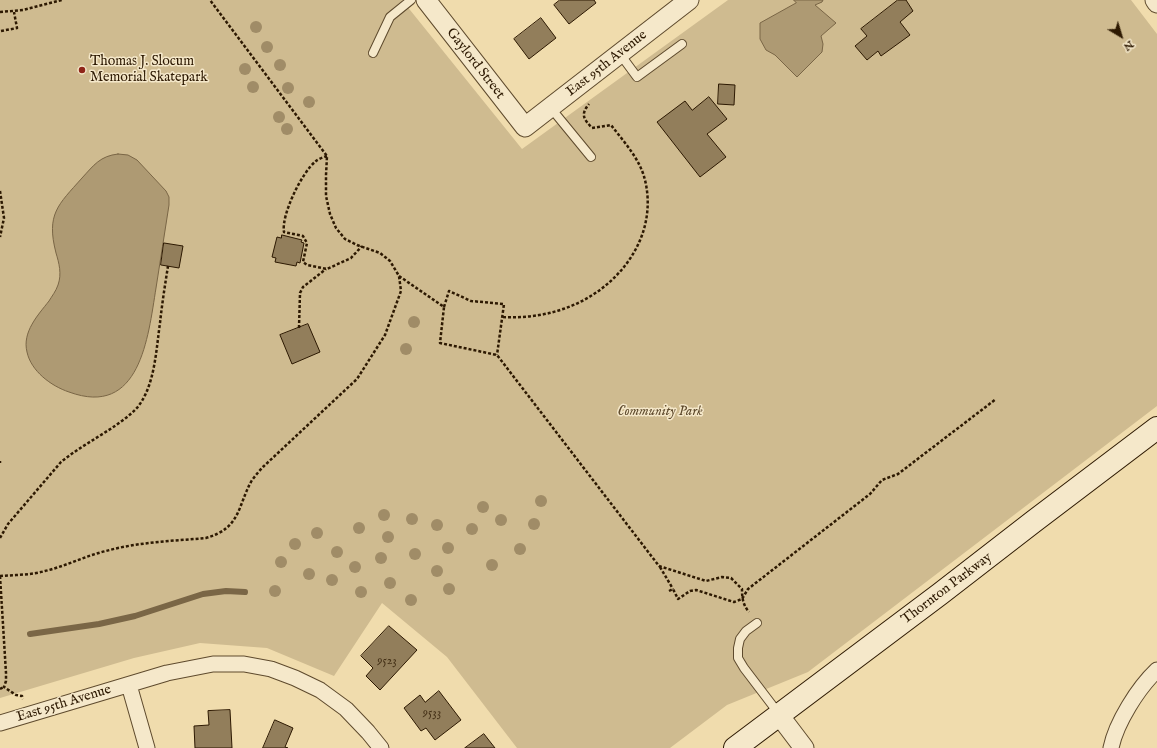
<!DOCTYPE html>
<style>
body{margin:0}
#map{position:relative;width:1157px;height:748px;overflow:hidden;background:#f0dcad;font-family:"IM FELL English",serif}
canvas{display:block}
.north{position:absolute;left:1101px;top:16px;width:40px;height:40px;-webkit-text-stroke:3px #f5e8ca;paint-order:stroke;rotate:142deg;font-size:11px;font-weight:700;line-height:16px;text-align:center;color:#2d1902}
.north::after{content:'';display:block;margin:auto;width:14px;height:18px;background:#2d1902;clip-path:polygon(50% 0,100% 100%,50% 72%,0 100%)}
</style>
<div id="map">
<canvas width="1157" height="748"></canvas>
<div class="north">N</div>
</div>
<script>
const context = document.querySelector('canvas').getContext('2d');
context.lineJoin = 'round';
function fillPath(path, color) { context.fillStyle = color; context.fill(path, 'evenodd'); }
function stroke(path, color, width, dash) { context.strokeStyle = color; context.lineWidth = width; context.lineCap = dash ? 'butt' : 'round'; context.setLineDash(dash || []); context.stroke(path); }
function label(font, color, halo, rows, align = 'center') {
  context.font = font + ' "IM FELL English",serif'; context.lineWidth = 3; context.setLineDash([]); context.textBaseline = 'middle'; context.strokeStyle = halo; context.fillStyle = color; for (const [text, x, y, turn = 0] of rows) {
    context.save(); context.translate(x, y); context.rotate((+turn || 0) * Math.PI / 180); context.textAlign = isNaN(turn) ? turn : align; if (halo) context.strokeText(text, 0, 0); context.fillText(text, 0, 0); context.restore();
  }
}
fillPath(new Path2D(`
 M0,0H402L522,149L728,0H1131L1157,34V406L808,672L727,705L670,748H517L447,657L382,603L334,676L267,648L200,643L134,658L0,698Z`), '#cfbb90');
const water = new Path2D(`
 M794,0H823L822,2L815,5L836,23L821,36L823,44L822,52L797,77L775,55L766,50L760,39V23L796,3Z
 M118,154L128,155L137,160L166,191L169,197V205C165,233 160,260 156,288C148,338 140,418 69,392C51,386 31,371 27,352C22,332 38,315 49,301C52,296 56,291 58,285C62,274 59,263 56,253C46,214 58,205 82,178C94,165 100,156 118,154Z`);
fillPath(water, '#ae9a73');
stroke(water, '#7a6646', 1);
stroke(new Path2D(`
 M30,634L99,624L135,616L203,594L226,591L245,592`), '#7a6646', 6);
const building = new Path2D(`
 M560,0H594L596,3L569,24L554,5Z
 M898,0H906L913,11L900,22L910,35L881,56L878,51L867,60L855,46L867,36L861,29Z
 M541,18L556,38L529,59L514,39Z
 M719,84L735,85L734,105L718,104Z
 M709,97L727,119L707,134L726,157L700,177L657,122L685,101L692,110Z
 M282,235L302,240L301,242L304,243L300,263L297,262L296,266L275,262L276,258L272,257L277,237L281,238Z
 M164,243L183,246L179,268L161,265Z
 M308,324L320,352L292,364L280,335Z
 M389,626L417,650L380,690L366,676L373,668L361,656Z
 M439,691L461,720L435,740L426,728L421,731L404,708L420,695L425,702Z
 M230,710L232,748H195L194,726L209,725L208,711Z
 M275,720L293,728L285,747L288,748H263Z
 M484,734L495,748H465Z`);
fillPath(building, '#927e5b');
stroke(building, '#2d1902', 1);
const service = new Path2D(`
 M373,53L390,17L411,0
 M620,54L637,77L682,44
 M550,107L591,157
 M757,623L746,631L740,639L738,648V658L744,668L779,714`);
const minor = new Path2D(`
 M129,685L147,748
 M0,723L167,673L213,664H244L271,669L295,678L320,690L346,709L368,732L381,748
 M1111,748C1116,723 1138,688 1157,670`);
const tertiary = new Path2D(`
 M426,0L525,127L689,0
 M1155,0L1157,3
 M779,715L804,748`);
const secondary = new Path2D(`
 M735,748L940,594L1033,522L1157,428`);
stroke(service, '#5e4a2d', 10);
stroke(minor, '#5e4a2d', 17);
stroke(tertiary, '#5e4a2d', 21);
stroke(secondary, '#2d1902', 24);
stroke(new Path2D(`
 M0,12L23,10L62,0
 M1,31L17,28L14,12
 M327,156C323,157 319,159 316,161C302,172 281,215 284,232L303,236L307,243L303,262L307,265L327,269L351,258L362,246
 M0,191L4,218L0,237
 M399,276L444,307L440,343L497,355L659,566L706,581L722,577L731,578L742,589C742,598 743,605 749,612
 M444,307L449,291L471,301L504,304L497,355
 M503,317C523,318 543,316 563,309C617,291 659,238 645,180C640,159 624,142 611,125L592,128C584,119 580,115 589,104
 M299,328L300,293L303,287L326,269
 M0,461V463
 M0,538L8,524L61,462C84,443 114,430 135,410C155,389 156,350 160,323C162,304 165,285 168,266
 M660,567L673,589
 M0,576C15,575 31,575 45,571C66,566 85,556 106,551C138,542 173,541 206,538C241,528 237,507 252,480C256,475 260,470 264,466L357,379L385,335L401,291L399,276L390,261L380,253L357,245L345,239L336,228L330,214L326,196V175L327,156L210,0
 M0,576L6,673V681L4,687L16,695L22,696L23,699
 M669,591L673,589L678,599L690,591L696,590L734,602L742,599L748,589L870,494L882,480L898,474L996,399
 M0,689L4,687`), '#2d1902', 2.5, [3, 2]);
stroke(service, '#f5e8ca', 8);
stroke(minor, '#f5e8ca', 15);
stroke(tertiary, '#f5e8ca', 19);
stroke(secondary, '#f5e8ca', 22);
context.fillStyle = '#a08c67';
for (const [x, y] of [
 [256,27],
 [267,47],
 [280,65],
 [245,69],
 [253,87],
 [288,88],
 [309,102],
 [279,117],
 [287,129],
 [414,322],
 [406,349],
 [541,501],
 [483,507],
 [384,515],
 [412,519],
 [501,520],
 [534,524],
 [437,525],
 [359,528],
 [472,529],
 [317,533],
 [388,537],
 [295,544],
 [448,548],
 [520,549],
 [337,552],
 [415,554],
 [381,558],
 [281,562],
 [492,565],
 [355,567],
 [437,571],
 [309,574],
 [332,580],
 [390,583],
 [449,589],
 [275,591],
 [361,592],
 [411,600]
]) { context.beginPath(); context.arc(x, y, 6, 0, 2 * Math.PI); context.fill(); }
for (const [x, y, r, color] of [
 [82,70,4,"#8f2418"]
]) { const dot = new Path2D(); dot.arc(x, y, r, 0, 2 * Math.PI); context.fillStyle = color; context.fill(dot); stroke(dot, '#f5e8ca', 1.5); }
label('12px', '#463218', null, [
 ["9523",387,662],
 ["9533",432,714]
]);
label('14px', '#2d1902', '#f5e8ca', [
 ["Thomas J. Slocum",90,62],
 ["Memorial Skatepark",90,78]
], 'left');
label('14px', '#2d1902', '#f5e8ca', [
 ["Gaylord Street",475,64,52],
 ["East 95th Avenue",607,64,-38],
 ["Thornton Parkway",947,589,-37],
 ["East 95th Avenue",64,704,-17]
]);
label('italic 14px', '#5e4a2d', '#f5e8ca', [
 ["Community Park",660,412]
]);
</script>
